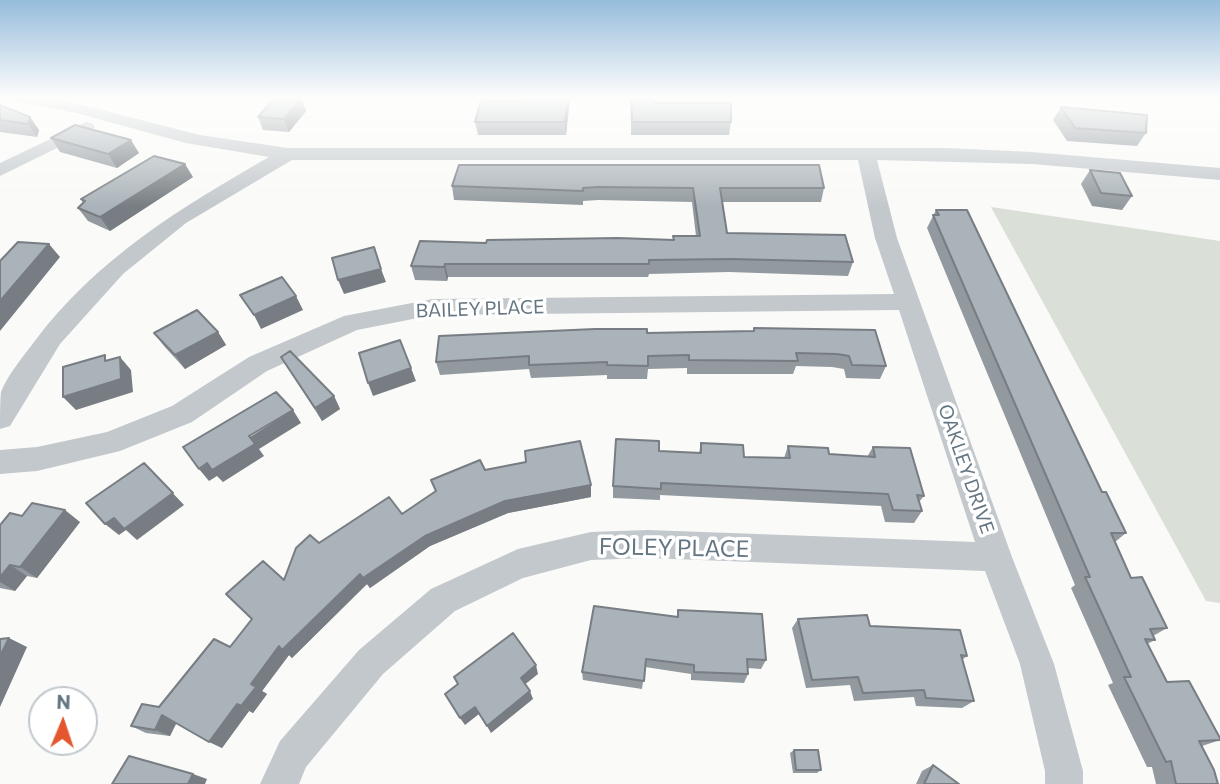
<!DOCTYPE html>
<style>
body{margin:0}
#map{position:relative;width:1220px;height:784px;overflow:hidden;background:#fafaf8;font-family:Commissioner,sans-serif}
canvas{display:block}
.north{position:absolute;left:28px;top:686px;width:70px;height:70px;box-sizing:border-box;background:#fff;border:2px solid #c1c8cd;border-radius:50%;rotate:2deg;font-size:19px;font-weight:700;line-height:28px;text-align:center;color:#657683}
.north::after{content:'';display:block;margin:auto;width:24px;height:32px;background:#e4572e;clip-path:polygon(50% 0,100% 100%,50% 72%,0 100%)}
</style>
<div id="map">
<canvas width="1220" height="784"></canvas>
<div class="north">N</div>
</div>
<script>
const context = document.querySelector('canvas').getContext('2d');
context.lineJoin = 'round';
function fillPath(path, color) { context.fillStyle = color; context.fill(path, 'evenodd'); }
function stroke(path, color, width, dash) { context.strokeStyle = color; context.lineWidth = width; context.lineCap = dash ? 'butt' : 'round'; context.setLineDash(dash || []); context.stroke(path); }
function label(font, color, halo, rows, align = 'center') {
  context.font = font + ' Commissioner,sans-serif'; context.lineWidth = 7; context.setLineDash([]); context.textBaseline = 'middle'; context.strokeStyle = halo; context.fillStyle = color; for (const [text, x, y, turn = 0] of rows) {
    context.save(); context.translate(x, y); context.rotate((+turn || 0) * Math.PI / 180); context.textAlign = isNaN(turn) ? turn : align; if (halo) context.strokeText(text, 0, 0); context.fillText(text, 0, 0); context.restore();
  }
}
fillPath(new Path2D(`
 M991,207L1220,241V603L1206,601Z`), '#dadfd7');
fillPath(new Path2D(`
 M12,97H51L200,135L288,148H948L1032,152L1220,168V180L1032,164L877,160L897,238L1012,557L1054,664L1083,771V784H1045V771L1020,664L985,571L648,558L591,560L523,578L455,611L383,674L306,767L299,784H260L280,741L359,650L431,589L518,549L591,532L648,530L975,542L899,310L433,315L357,330L267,371L192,422L120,451L37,471L0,474V450L37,447L107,432L172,406L249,357L344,316L433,299L894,294L875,238L858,160H292L186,223L123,274L60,344L10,426L0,429C0,418 0,402 1,392C8,374 23,357 34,342C96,259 180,208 269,157L186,143L76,113L14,101Z
 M86,122L92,123L95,127L92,131L0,176V163Z`), '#c3c8cc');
fillPath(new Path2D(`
 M523,97H570L566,135H478L475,122L523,101Z
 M631,97L731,122L729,135H631Z
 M301,98L306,111L289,132L263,130L258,117Z
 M0,105L30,117L39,130L37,137L0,132Z
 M1061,107L1146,133L1137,146L1067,141L1053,120Z
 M51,138L139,153L117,168L60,152Z
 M459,165L824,188L821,202H722L727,233L853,262L848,276L729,272L649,274L648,277H448L447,281L415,280L411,266L486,243L673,240V236H696L692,202L598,200L583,201V205L454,200L452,186Z
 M1090,170L1132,196L1122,210L1092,206L1081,184Z
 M193,177L110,231L88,221L78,208L83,203L81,199Z
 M936,210L1126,533L1115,542L1131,578L1167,628L1153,636L1155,640L1147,644L1167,682L1220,740L1202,746L1218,784H1156L1152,767H1147L1108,685L1113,683L1071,588L1075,585L927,228Z
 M754,328L886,366L880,379L846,378L844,369L832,367L796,366L793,374H687V368L648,369L647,379H607V375L531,378L529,369L440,375L436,362L647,333L753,331Z
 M218,332L226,345L185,369L164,346L154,333Z
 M281,357L334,396L340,409L322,421Z
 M701,443L744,457L784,458L788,446L829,454L867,457L873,447L924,496L919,502L922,511L914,523L885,522L881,506L660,495V500L613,498V486L659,451L699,453Z
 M526,462L591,485V497L508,513L430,546L370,588L367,584L292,658L289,655L262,691L267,694L253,713L249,711L222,748L176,723L170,736L146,733L131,726L159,707L230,647L284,580L319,543L402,514L485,470Z
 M22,516L80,522L37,578L27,576L15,591L0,588V525Z
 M678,610L766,660L761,669L748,668V674L744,683L691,680V674L645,667L642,689L583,680L582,672L677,617Z
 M798,619L870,626L967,656L962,660L974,701L962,708L916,706L914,697L854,701L850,685L806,688L792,628Z
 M794,750L821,770L817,773H793L790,753Z
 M933,765L959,784H916L922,771Z`), '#929a9f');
fillPath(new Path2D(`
 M568,97H570L566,135L565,122Z
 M301,98L306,111L289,132L284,119Z
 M30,117L39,130L37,137L28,124Z
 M131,140L139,153L117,168L108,154Z
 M185,164L193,177L110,231L100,217Z
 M49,244L60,257L0,331V301Z
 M445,264L448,277L447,281L444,267Z
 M381,269L386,282L344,294L338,280Z
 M296,296L303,310L261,329L254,315Z
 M218,332L226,345L185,369L175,355Z
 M120,357L131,370L133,392L76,410L63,397Z
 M411,368L416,381L373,396L368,383Z
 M334,396L340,409L322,421L315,408Z
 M293,410L301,423L259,449L264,456L223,482L217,476L209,481L199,469Z
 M144,463L184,505L137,540L126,530L119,535L105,524Z
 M591,485V497L508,513L430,546L370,588L367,584L292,658L289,655L262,691L267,694L253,713L241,706L251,684L279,646L360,574L425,536L505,501Z
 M65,510L80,522L37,578L20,567Z
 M10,565L27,576L15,591L0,582V577Z
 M9,638L27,647L0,707V656Z
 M536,665L538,674L523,686L521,678Z
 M530,691L533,699L491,733L487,726Z
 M237,704L249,711L222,748L209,742Z
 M475,707L479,714L465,725L460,718Z
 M162,715L177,722L170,736L155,730Z
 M193,774L207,779L205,784H188Z`), '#777d82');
const building = new Path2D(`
 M275,97L301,98L284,119L258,117Z
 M523,97H568L565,122H475L481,100L523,101Z
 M631,97H654V103H731V122H632Z
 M0,105L30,117L28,124L0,120Z
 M1061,107L1147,115L1146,133L1075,128Z
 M75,125L131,140L108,154L51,138Z
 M154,156L185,164L100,217L78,208L85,201L81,199Z
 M459,165H819L824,188H720L727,233L845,235L853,262L731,259L649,260V264H445L444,267L411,266L420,241L486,243L487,240L618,238L674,240L673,236H700L693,188L598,187L583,188V191L452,186Z
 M1090,170L1120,173L1132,196L1101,193Z
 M936,210H967L1102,492H1106L1126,533H1111L1131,578L1142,577L1167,628L1150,629L1155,640L1145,639L1167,682L1189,681L1220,738V740L1199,741L1214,770L1218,784H1176L1171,761L1166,762L1124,677H1131L1085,577H1090L933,215H939Z
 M18,242L49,244L0,301V261Z
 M374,247L381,269L338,280L332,258Z
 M282,277L296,296L254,315L240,295Z
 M197,310L218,332L175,355L154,333Z
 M754,328L875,330L886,366L852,365L849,356L837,354L796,353L798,361L689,360V355L648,356V366L607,365V362L529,365V356L436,362L439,336L595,329H647V333L754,331Z
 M400,340L411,368L368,383L359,353Z
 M290,351L334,396L315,408L281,357Z
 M105,355V361L120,357L121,379L63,397V367Z
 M276,392L293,410L249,436L255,444L212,470L207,463L199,469L183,447Z
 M616,439L659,441V451L701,453V443L743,445L744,457L790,458L788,446L828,448L829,454L875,457L873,447L910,448L924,496L917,495L922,511L893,510L888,494L661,483V489L613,486Z
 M580,441L591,485L505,501L425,536L363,578L360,574L282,650L279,646L251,684L256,687L241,706L237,704L209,742L162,715L155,730L131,726L142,704L159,707L214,639L230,647L252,619L226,594L263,561L284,580L296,548L310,535L319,543L389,497L402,514L436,491L431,480L480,460L485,470L526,462L525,451Z
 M144,463L173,493L124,529L114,518L105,524L86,503Z
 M32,503L65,510L20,567L10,565L0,577V525L10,513L22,516Z
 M594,606L678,617V610L762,614L766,660L747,659L748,674L694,672V665L646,659L644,681L582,672Z
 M867,615L870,626L960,630L967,656L961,655L974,701L926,698L924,690L863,693L858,677L812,680L798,619Z
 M513,633L536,665L521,678L530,691L487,726L475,707L460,718L445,694L458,684L454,677Z
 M9,638L0,656V639Z
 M794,750H818L821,770H796Z
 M129,756L193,774L188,784H112Z
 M933,765L959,784H924Z`);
fillPath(building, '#aab3b9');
stroke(building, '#777d82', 2);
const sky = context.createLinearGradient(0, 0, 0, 207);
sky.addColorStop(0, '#96bcdc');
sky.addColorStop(0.47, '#fdfdfc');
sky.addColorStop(1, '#fdfdfc00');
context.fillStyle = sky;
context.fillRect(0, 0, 1220, 207);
label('19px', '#657683', '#fff', [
 ["BAILEY PLACE",480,309,-2],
 ["OAKLEY DRIVE",966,469,71]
]);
label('23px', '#657683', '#fff', [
 ["FOLEY PLACE",674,548,1]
]);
</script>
